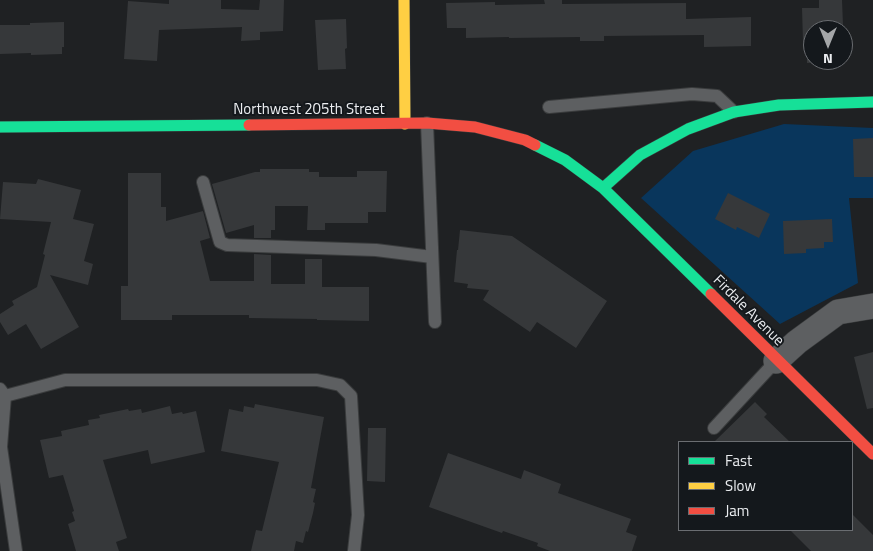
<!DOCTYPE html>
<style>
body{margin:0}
#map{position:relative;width:873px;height:551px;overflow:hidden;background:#1f2123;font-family:"Titillium Web",sans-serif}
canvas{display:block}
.legend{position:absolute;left:678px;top:441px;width:175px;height:90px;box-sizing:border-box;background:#14181c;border:1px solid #6a6d71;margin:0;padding:6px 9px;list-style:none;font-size:15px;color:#ebedf0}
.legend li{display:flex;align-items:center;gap:10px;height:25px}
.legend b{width:25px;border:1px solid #6a6d71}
.north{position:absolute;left:803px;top:20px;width:50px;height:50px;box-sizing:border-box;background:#14181c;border:1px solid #6a6d71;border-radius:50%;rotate:180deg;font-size:14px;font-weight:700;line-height:20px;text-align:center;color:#ebedf0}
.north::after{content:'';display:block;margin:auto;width:18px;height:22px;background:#a4a6a8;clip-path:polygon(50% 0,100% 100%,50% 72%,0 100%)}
</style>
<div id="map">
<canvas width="873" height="551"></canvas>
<ul class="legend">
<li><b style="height:6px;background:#16e098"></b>Fast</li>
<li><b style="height:6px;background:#ffcf43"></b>Slow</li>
<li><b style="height:6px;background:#f24e42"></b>Jam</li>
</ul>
<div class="north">N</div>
</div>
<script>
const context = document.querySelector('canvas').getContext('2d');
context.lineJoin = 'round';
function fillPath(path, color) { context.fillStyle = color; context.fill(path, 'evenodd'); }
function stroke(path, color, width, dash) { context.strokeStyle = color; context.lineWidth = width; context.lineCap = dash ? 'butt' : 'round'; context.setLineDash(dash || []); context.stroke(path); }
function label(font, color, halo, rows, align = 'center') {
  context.font = font + ' "Titillium Web",sans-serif'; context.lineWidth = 4; context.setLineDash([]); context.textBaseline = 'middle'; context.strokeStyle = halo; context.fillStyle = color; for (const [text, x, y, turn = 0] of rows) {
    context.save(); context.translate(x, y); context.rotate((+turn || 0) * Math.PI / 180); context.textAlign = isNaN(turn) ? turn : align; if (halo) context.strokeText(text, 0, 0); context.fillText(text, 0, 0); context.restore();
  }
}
fillPath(new Path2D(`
 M784,124L873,128V198H849L858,283L780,324L641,198L693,151Z`), '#09365c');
fillPath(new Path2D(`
 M169,0H221V9L259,10L260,0H284L283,31L260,32V40L241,41L242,27L159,30L157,61L124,59L128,1L169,4Z
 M544,0H562V4L686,3V19L751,17V46L704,47V35L604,36V41H580V37L509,38V37L466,38V28H447L446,3L495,2V5L545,4Z
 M819,0H842L844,50L843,30H813V60H834L835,62L807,63V42H803L802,8H819Z
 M346,19L347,48L345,49L346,69L318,70L315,20Z
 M64,22V47H62V54L31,55V53L0,54V25H30V23Z
 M873,138V177H854L853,139Z
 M260,169H309V172H319V177H357V171H387L386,212H368V223H325V230H307L308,206H275V230H271V238H254V225L226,233L212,184L255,172H260Z
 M128,173H161V207H166V221L203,211L210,238L200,241L210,281H254V254L271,255V284H305V259H322V287H369V321L317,320V319L249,318V315H172V320H121V286H128Z
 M38,179L81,190L73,219L94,224L84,261L93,264L88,285L50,275L79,327L41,349L26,324L8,335L0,322V314L14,305L12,301L37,287L45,255L43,254L51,222L0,219L3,182L36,184Z
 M728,193L770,214L759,238L737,227L736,230L715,219Z
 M832,219L833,242H824V248L806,249V253L784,254L783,221Z
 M460,230L512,236L607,301L576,348L537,322L530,332L483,300L489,290L467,288L468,284L454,282L457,250H458Z
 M873,352V408L867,409L854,357Z
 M755,402L767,414L764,417L790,442H714Z
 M255,404L324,417L311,488L316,489L313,502L315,503L313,513L308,532L306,531L303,543L296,541L294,551H251L256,530L262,531L279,462L221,451L229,409L243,412L244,406L254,408Z
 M170,406L172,414L182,412L183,414L196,411L205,452L151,464L148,450L103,460L127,538L116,542L119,551H76L68,524L75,521L72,512L74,511L63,475L49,478L40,440L62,436L61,431L89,425L88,420L100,418L99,415L128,409L129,411L141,409L142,413Z
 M368,428H386L385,482L367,481Z
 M448,453L521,479L524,470L561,484L558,493L631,519L626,532L637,536L632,551H550L537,546L538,543L503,531L502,533L429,507Z
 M852,514L873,535V551H811L790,530H852Z`), '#36383a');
const lane = new Path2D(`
 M549,107L692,94L717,96L734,112
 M427,123L435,322
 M203,182L220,242L227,245L376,250L432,257
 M0,389L5,396L1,447L16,551
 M5,396L65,380H317L340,385L351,396L358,515L354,551
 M714,428L776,361`);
const street = new Path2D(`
 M776,361L797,342L838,312L873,306`);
const fast = new Path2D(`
 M0,127L249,125
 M535,145L565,160L603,188L711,294
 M603,188L640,155L688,129L734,112L779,105L873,102`);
const slow = new Path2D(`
 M404,0L405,124`);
const jam = new Path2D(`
 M249,125L427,123L475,127L525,140L535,145
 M711,294L873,454`);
stroke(lane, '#3a3c3d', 14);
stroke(street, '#3a3c3d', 26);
stroke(fast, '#3a3c3d', 12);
stroke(slow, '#3a3c3d', 12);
stroke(jam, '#3a3c3d', 12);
stroke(lane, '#5d5f61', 12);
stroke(street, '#5d5f61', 25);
stroke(fast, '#16e098', 11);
stroke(slow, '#ffcf43', 11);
stroke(jam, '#f24e42', 11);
label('15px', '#ebedf0', '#14181c', [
 ["Northwest 205th Street",309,110],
 ["Firdale Avenue",748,311,45]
]);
</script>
